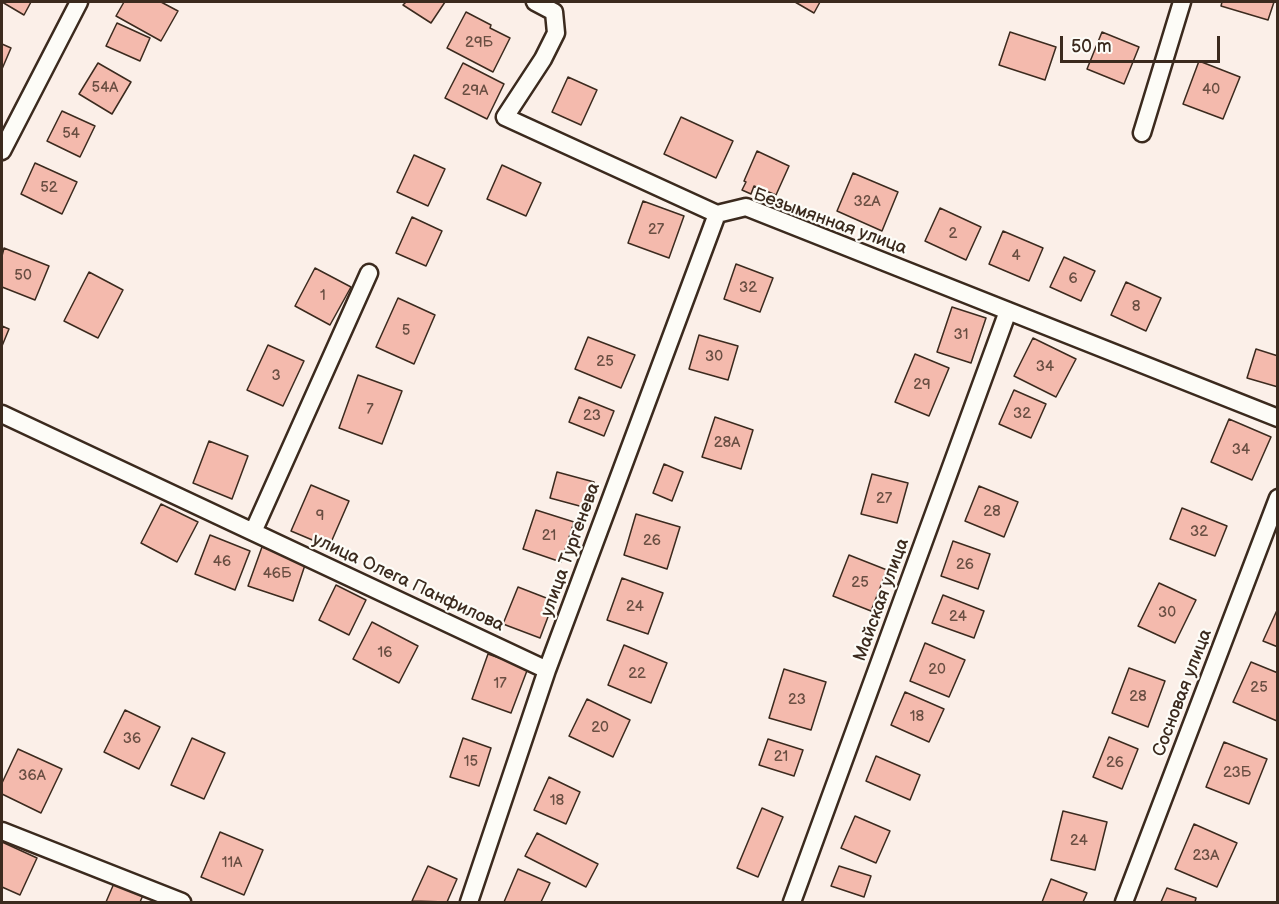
<!DOCTYPE html>
<meta charset="utf-8">
<style>
body{margin:0}
#map{position:relative;width:1279px;height:904px;overflow:hidden;background:#fbefe8;font-family:"Balsamiq Sans",sans-serif}
canvas{display:block}
.frame{position:absolute;inset:0;border:3px solid #3b2a1e;pointer-events:none}
.scale{position:absolute;left:1060px;top:36px;width:160px;height:27px;box-sizing:border-box;border:3px solid #3b2a1e;border-top:0;padding-left:8px;font-size:18px;line-height:21px;white-space:nowrap;color:#3b2a1e;-webkit-text-stroke:4px #fdfcf7;paint-order:stroke}
</style>
<div id="map">
<canvas width="1279" height="904"></canvas>
<div class="frame"></div>
<div class="scale">50 m</div>
</div>
<script>
const context = document.querySelector('canvas').getContext('2d');
context.lineJoin = 'round';
function fillPath(path, color) { context.fillStyle = color; context.fill(path, 'evenodd'); }
function stroke(path, color, width, dash) { context.strokeStyle = color; context.lineWidth = width; context.lineCap = dash ? 'butt' : 'round'; context.setLineDash(dash || []); context.stroke(path); }
function label(font, color, halo, rows, align = 'center') {
  context.font = font + ' "Balsamiq Sans",sans-serif'; context.lineWidth = 4.5; context.setLineDash([]); context.textBaseline = 'middle'; context.strokeStyle = halo; context.fillStyle = color; for (const [text, x, y, turn = 0] of rows) {
    context.save(); context.translate(x, y); context.rotate((+turn || 0) * Math.PI / 180); context.textAlign = isNaN(turn) ? turn : align; if (halo) context.strokeText(text, 0, 0); context.fillText(text, 0, 0); context.restore();
  }
}
const building = new Path2D(`
 M2,2H31L24,15Z
 M124,2H161L178,11L161,41L116,16Z
 M406,2H445L431,23L403,5Z
 M795,2H820L814,13Z
 M1222,2H1274L1268,20L1221,6Z
 M466,12L491,25L490,28L510,38L493,72L447,48Z
 M117,23L150,38L140,61L106,46Z
 M1010,32L1056,47L1045,80L999,65Z
 M1102,32L1139,47L1124,84L1087,69Z
 M2,44L11,48L2,69Z
 M1199,61L1240,77L1223,119L1183,104Z
 M98,63L131,82L112,114L79,94Z
 M463,63L504,84L487,119L445,98Z
 M568,77L597,90L581,125L552,112Z
 M62,111L95,126L80,157L47,141Z
 M681,117L733,141L716,178L664,154Z
 M757,151L789,166L776,195L754,186L751,194L742,190L746,182L744,181Z
 M414,155L445,169L428,206L397,192Z
 M35,163L77,182L62,214L21,194Z
 M502,165L541,183L526,216L487,199Z
 M853,173L898,192L882,231L837,211Z
 M643,201L684,216L669,258L628,243Z
 M940,208L981,227L966,260L925,241Z
 M412,217L442,231L426,266L396,253Z
 M1003,231L1043,248L1029,281L989,264Z
 M4,248L49,266L35,300L2,287V256Z
 M1064,257L1095,271L1081,301L1050,287Z
 M736,264L773,278L760,312L724,299Z
 M315,268L351,287L330,325L295,306Z
 M89,272L123,290L98,338L64,321Z
 M1126,282L1161,298L1146,331L1111,315Z
 M398,298L435,315L414,364L376,347Z
 M952,307L986,318L971,363L937,352Z
 M2,326L9,329L2,346Z
 M699,335L738,346L728,380L689,369Z
 M588,337L635,355L621,388L575,369Z
 M1033,338L1076,359L1056,397L1014,376Z
 M268,345L304,361L283,406L247,390Z
 M1256,349L1278,356V387L1247,378Z
 M915,354L949,368L929,416L895,402Z
 M358,375L402,391L382,444L339,428Z
 M1014,390L1046,404L1031,438L999,424Z
 M579,397L614,411L604,436L569,422Z
 M715,417L753,430L741,469L702,457Z
 M1229,419L1271,437L1252,480L1211,462Z
 M209,441L248,456L232,499L193,483Z
 M664,464L683,472L672,501L653,493Z
 M557,472L594,482L587,508L550,498Z
 M872,474L908,483L897,523L861,514Z
 M311,485L349,501L329,547L291,531Z
 M979,486L1018,502L1004,537L965,521Z
 M161,504L198,522L177,562L141,543Z
 M1182,508L1227,526L1215,556L1170,539Z
 M536,510L574,522L561,562L523,549Z
 M636,514L680,527L667,569L624,555Z
 M210,535L250,551L235,590L195,574Z
 M953,541L990,554L978,589L941,576Z
 M262,547L306,562L293,601L248,586Z
 M849,555L887,570L871,611L833,596Z
 M622,578L663,593L648,634L607,620Z
 M1159,583L1196,600L1175,643L1138,626Z
 M336,585L366,600L349,635L319,620Z
 M518,587L554,601L540,638L503,624Z
 M943,595L984,611L974,638L932,623Z
 M1278,608V647L1263,641Z
 M372,622L418,646L399,683L353,659Z
 M925,643L965,660L949,697L910,681Z
 M624,645L667,663L651,703L608,685Z
 M488,654L528,668L511,713L472,699Z
 M1251,662L1278,673L1277,721L1233,702Z
 M1129,668L1165,681L1148,727L1112,713Z
 M784,669L826,682L811,730L769,718Z
 M905,692L944,709L929,742L891,725Z
 M587,699L630,720L613,757L569,736Z
 M125,710L160,727L139,769L104,752Z
 M1109,737L1138,749L1122,789L1093,777Z
 M192,738L225,753L204,799L171,785Z
 M463,738L491,748L479,786L450,777Z
 M768,739L803,750L794,776L759,765Z
 M1224,742L1267,759L1249,804L1206,787Z
 M18,749L62,769L41,813L2,794V783Z
 M876,756L920,775L910,800L866,781Z
 M549,777L580,792L566,824L534,810Z
 M762,808L783,817L758,877L737,868Z
 M1063,811L1107,822L1095,870L1051,860Z
 M855,816L890,831L876,863L841,848Z
 M1194,824L1237,843L1217,887L1175,869Z
 M220,832L263,850L244,895L201,877Z
 M537,833L598,864L586,887L525,856Z
 M2,842L37,858L20,895L2,887Z
 M428,866L457,879L447,902L412,901Z
 M839,866L871,876L864,897L831,886Z
 M518,869L550,883L541,902H504Z
 M1051,879L1087,893L1083,902H1042Z
 M115,881L144,893L140,902H106Z
 M1167,888L1196,898L1195,902H1161Z`);
fillPath(building, '#f4baad');
stroke(building, '#3b2a1e', 1.5);
const street = new Path2D(`
 M535,2L554,12L556,33L543,59L505,117L717,214L746,207L1278,418
 M1142,133L1182,2
 M2,151L79,2
 M2,414L547,670
 M253,532L369,273
 M2,831L182,902
 M469,902L547,670L717,214
 M792,902L1008,311
 M1124,902L1278,498`);
stroke(street, '#3b2a1e', 21);
stroke(street, '#fdfcf7', 16);
label('15px', '#694e42', null, [
 ["29Б",479,43],
 ["54А",105,88],
 ["40",1211,90],
 ["29А",475,91],
 ["54",71,134],
 ["52",49,188],
 ["32А",867,202],
 ["27",656,230],
 ["2",953,234],
 ["4",1016,256],
 ["50",23,276],
 ["6",1073,279],
 ["32",748,288],
 ["1",323,296],
 ["8",1136,307],
 ["5",406,331],
 ["31",961,335],
 ["30",714,357],
 ["25",605,362],
 ["34",1045,367],
 ["3",276,376],
 ["29",922,385],
 ["7",370,410],
 ["32",1022,414],
 ["23",592,416],
 ["28А",727,443],
 ["34",1241,450],
 ["27",884,499],
 ["28",992,512],
 ["9",320,516],
 ["32",1199,532],
 ["21",549,536],
 ["26",652,541],
 ["46",222,562],
 ["26",965,565],
 ["46Б",277,574],
 ["25",860,583],
 ["24",635,607],
 ["30",1167,613],
 ["24",958,617],
 ["16",385,653],
 ["20",937,670],
 ["22",637,674],
 ["17",500,684],
 ["25",1259,688],
 ["28",1138,697],
 ["23",797,700],
 ["18",917,717],
 ["20",600,728],
 ["36",132,739],
 ["21",781,757],
 ["15",471,762],
 ["26",1115,763],
 ["23Б",1237,773],
 ["36А",32,776],
 ["18",557,801],
 ["24",1079,841],
 ["23А",1206,856],
 ["11А",232,863]
]);
label('18px', '#3b2a1e', '#fdfcf7', [
 ["Безымянная улица",830,222,20],
 ["улица Тургенева",571,550,-70],
 ["улица Олега Панфилова",408,583,25],
 ["Майская улица",882,600,-70],
 ["Сосновая улица",1183,693,-69]
]);
</script>
